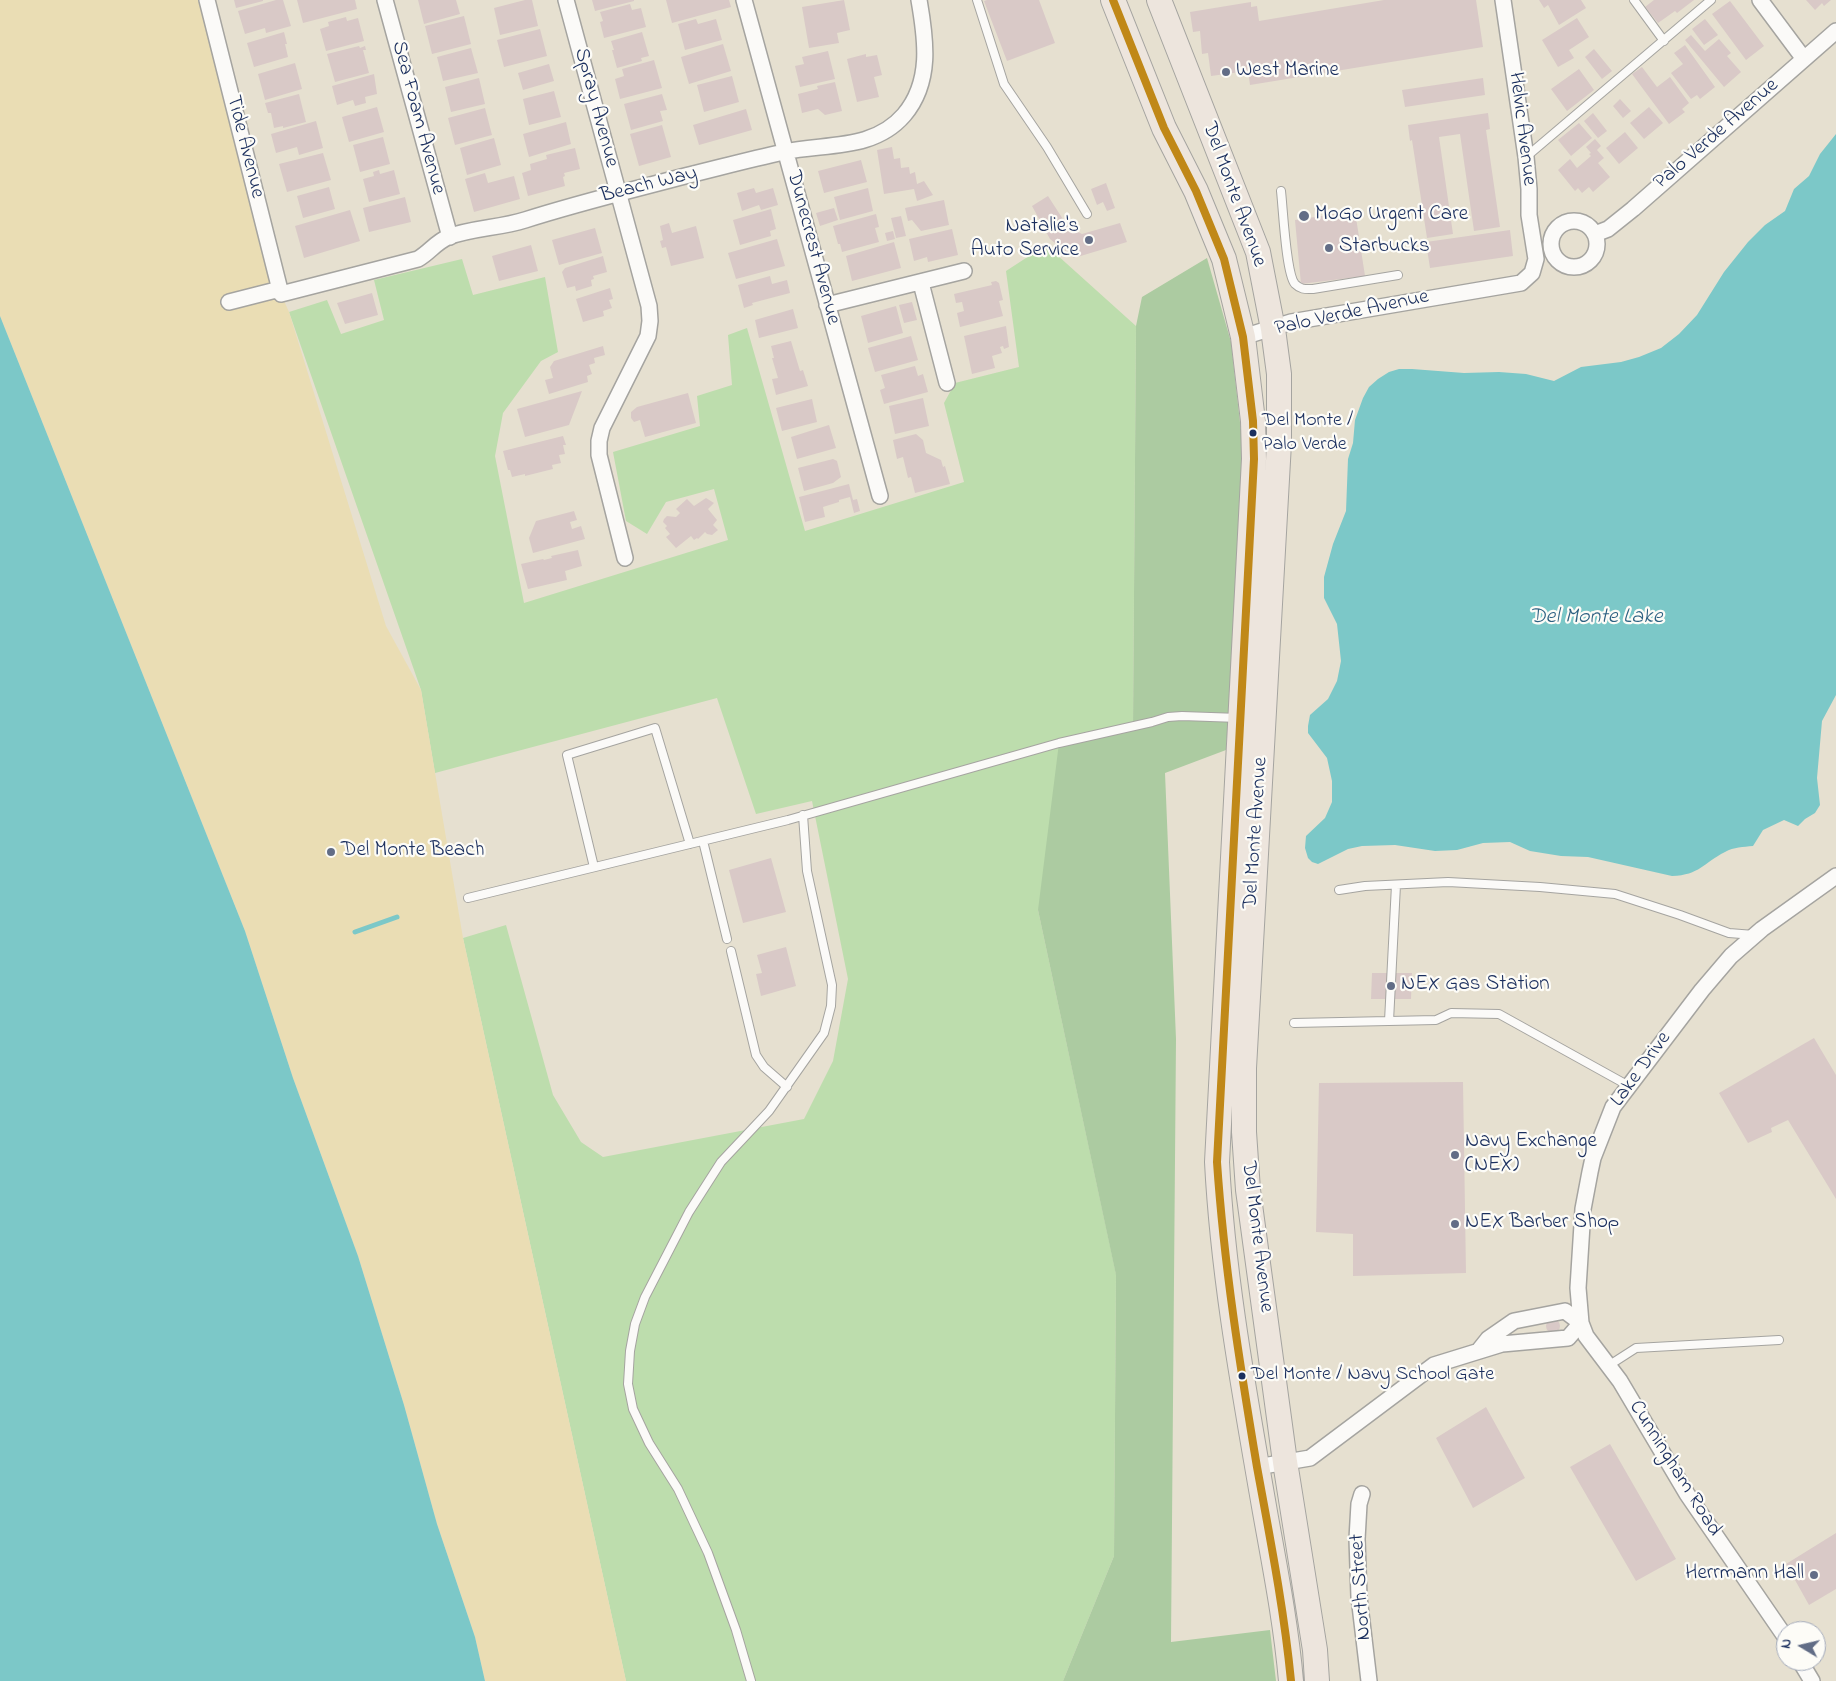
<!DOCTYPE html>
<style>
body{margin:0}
#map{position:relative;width:1836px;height:1681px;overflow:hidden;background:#e6e0d0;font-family:"Indie Flower",sans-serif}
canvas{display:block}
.north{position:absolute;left:1776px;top:1621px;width:50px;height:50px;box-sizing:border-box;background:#fdfcf7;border:1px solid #a3aaba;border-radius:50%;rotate:279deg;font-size:14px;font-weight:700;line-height:20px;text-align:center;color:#1b2f5e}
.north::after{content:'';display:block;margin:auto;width:18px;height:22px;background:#626d86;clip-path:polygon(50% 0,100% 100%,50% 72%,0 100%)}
</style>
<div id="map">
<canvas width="1836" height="1681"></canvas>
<div class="north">N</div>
</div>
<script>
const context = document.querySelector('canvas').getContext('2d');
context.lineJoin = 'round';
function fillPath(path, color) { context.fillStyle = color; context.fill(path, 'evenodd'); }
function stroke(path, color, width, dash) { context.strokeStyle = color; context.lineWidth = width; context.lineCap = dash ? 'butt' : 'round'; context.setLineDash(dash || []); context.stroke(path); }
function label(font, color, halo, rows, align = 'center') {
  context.font = font + ' "Indie Flower",sans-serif'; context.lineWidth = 4.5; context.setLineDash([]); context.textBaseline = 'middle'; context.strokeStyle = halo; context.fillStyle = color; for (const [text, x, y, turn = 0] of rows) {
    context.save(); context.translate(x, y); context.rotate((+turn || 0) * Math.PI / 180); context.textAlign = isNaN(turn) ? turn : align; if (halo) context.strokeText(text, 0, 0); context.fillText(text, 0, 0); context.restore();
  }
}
fillPath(new Path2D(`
 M1046,245L1136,326L1133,726L1038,910L1116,1274L1114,1556L1063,1681H626L463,938L506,925L553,1095L581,1142L603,1157L804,1119L833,1061L848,979L812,801L756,814L717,698L435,773L421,690L289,312L327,300L341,334L384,320L374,280L462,259L473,295L545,277L558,352L541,361L503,413L495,456L524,603L728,540L714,489L666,502L647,534L626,521L613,452L700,426L697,396L732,385L728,335L747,328L805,531L964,482L944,403L955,383L1019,367L1006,271Z`), '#bdddad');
fillPath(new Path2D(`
 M1207,258L1231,342L1243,449L1231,679L1226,750L1165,773L1176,1039L1171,1642L1270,1630L1276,1681H1063L1114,1556L1116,1275L1038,910L1059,743L1133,726L1136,326L1142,297Z`), '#accba1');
fillPath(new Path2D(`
 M0,0H207L281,294L289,312L386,626L421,690L463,938L626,1681H485L475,1637L437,1524L404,1405L358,1256L293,1078L245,931L0,316Z`), '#eaddb4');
fillPath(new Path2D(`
 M1836,134V695L1822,721L1817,778L1820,805L1815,813L1805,819L1798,826L1784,820L1763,830L1753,846C1743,847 1734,847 1725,852C1703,863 1700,875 1672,876L1588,857L1561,856L1530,851L1510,842L1483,843L1457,850L1435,851L1395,845L1362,846L1348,849L1318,864L1312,862L1308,858L1305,848L1306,836L1325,818L1332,802V781L1327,758L1308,733V726L1310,715L1328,699L1337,681L1341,661L1337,624L1324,598V577L1333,544L1346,511L1348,459L1353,443L1355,420L1363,398L1369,387L1378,379L1389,372L1399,369H1412L1464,373L1499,372L1526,374L1554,381L1581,367L1621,362L1639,357L1661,348L1679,334L1697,315L1724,272L1748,242L1765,225L1785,211L1794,189L1809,176L1820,154Z
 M0,316L245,931L293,1078L358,1256L404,1405L437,1524L475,1637L485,1681H0Z`), '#7cc8c8');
stroke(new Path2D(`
 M355,932L397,917`), '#7cc8c8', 5);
fillPath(new Path2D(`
 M234,0H263V1L236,8Z
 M276,0H283L291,26L266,33L265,28L245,34L238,11Z
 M297,0H355L357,9L303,23Z
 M418,0H456L460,14L424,24Z
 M525,0H532L538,26L500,35L494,8Z
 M592,0H634V1L595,11Z
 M666,0H729L731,7L672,23Z
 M844,0L850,30L837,33L839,43L809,48L802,7Z
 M987,0H1039L1055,43L1007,61L984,1Z
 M1384,0H1476L1483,47L1250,85L1248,71L1211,76L1208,53L1202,54L1200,31L1193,32L1190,12L1251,2V7L1257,6L1259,21Z
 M1539,0H1581L1586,8L1559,25L1548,5L1544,8Z
 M1654,0H1694L1677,13L1675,11L1658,23L1645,7Z
 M1806,0H1831L1824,6L1822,3L1815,10Z
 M1730,1L1764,46L1746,60L1712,14Z
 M630,4L632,10L641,8L646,27L604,38L600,22L603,21L600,12Z
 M464,16L471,44L432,54L425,26Z
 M346,17L347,21L358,18L364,41L326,51L320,29L329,26L328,22Z
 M1577,18L1589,37L1569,50L1574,58L1558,67L1542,40Z
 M696,19L698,24L716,19L722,40L685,50L678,24Z
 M1705,19L1718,35L1704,45L1692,29Z
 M540,29L547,56L504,67L497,40Z
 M284,32L287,44H285L288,57L254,67L247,43Z
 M642,32L649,56L641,58L642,61L617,68L612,50H614L611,41Z
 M1691,35L1705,51L1719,39L1731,53L1727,56L1741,72L1724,87L1685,40Z
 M723,44L731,71L689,84L681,57Z
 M1685,45L1715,87L1700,99L1697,95L1691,99L1671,73L1683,64L1674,53Z
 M359,46L360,48L365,46L366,50H363L369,73L335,82L327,54Z
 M471,48L478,73L443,81L437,57Z
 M1594,49L1612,71L1602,79L1585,57Z
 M828,51L835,79L800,87L795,66L804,64L802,57Z
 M866,54V57L877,55L882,75L874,77L879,97L857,102L847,59Z
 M654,60L662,88L620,99L615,79L624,76L622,69Z
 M295,63L302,89L265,100L258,74Z
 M549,64L554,81L523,90L518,73Z
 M1642,67L1657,87L1670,77L1689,103L1682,109L1685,112L1669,124L1632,74Z
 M1579,69L1594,90L1567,111L1551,89Z
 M374,74L377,94L365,97L366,103L355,106L353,100L337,105L332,86Z
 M732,76L739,102L704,112L697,85Z
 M479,78L485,104L451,112L445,87Z
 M1483,78L1485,95L1405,107L1402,90Z
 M835,82L842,111L825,115L818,109L802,113L798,94L818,89L817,86Z
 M554,91L561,117L529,125L523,99Z
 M299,94L306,122L283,128V126L274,128L271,113H268L265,103Z
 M662,94L667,110L660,111L663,121L631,130L624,104Z
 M1620,99L1631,111L1623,118L1613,106Z
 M377,107L384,132L349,142L342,117Z
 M1649,107L1663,123L1644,139L1630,123Z
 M485,108L492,135L455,145L448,118Z
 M746,109L752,130L699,145L693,125Z
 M1488,113L1490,129L1486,130L1500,227L1474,231L1460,134L1439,137L1453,234L1427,238L1412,140L1410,141L1408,125Z
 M1593,113L1607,131L1598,138L1584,121Z
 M316,121L323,148L299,155L297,147L276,153L271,134Z
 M566,122L571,144L529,157L523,134Z
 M1579,123L1592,138L1571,156L1558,140Z
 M662,125L671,157L639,166L630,134Z
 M1625,132L1638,148L1619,164L1606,148Z
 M383,137L390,164L360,172L353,145Z
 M494,138L501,165L467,175L460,148Z
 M1595,139L1601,146L1597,150L1604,158L1598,163L1610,177L1593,192L1589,187L1582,193L1578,188L1575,191L1558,170L1570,159L1577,168L1591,156L1589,154L1591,153L1586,147Z
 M892,147L894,159L900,158L901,168L909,167L910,174L915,172L917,184L924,181L933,195L917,201L914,189L884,194L877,150Z
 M575,148L580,169L564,173L565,176L563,177L565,186L528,196L522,173L531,170L530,164L547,159L546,155Z
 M323,153L331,180L287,192L279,164Z
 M861,160L867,182L824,193L818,171Z
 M379,170L380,174L394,170L400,194L369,202L363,179L374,176L373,172Z
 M485,173L488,183L514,176L520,199L474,212L465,179Z
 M1106,183L1115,208L1107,211L1103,202L1097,205L1091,189Z
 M329,187L335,209L303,218L297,196Z
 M754,188L756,193L773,188L778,205L761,210L759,205L742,211L737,193Z
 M868,188L873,211L840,220L834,197Z
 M1048,196L1068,227L1082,234L1120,223L1127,242L1074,258L1050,239L1032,206Z
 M405,197L411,222L369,232L363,208Z
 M944,200L949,225L921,231L912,220L908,221L905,208Z
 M834,208L838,220L820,226L816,213Z
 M771,209L776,229L770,231L771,236L740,245L733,220Z
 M350,210L360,241L304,258L295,226Z
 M1355,211L1365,276L1301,284L1295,220Z
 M876,214L879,227L875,228L879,242L842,252L840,244H838L833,226Z
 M901,216L906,236L896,238L891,218Z
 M669,223L672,233L696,226L704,258L671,266L666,247L662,248L660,241L663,240L660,226Z
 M595,228L602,253L559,265L552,240Z
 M952,229L958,255L928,262L927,257L914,261L909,239Z
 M1510,230L1513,256L1430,268L1426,242Z
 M893,231L895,239L887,241L885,233Z
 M777,239L785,266L736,279L728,253Z
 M894,242L901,268L852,281L846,256Z
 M531,245L538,271L499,281L492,256Z
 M603,256L607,272L593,276L594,279L591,280L592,286L576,291L575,286L567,288L562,272L565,268Z
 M770,276L772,284L787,280L790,293L752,303L753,305L744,308L738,285Z
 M996,281L999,283L1003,300L999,301L1003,316L960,327L957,313L964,311L962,302L956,303L954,294L992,285L991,282Z
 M610,288L613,299L609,300L612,308L603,311L604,316L583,322L576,299Z
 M372,293L378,315L345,324L337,303Z
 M912,302L917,320L904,323L899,305Z
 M896,306L903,333L868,343L861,316Z
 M793,309L798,328L759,338L755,320Z
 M1006,326L1009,347L1004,349L1003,346L1000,347L1002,353L992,356L995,368L972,374L964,336Z
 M911,336L918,360L875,372L868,348Z
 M791,341L800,371L803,370L808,386L776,395L772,379L778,378L772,358H774L771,346Z
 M603,346L605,355L594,358L595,363L589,365L592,374L587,376L588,382L549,394L545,380L553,378L550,367L554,361Z
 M915,366L918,376L923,374L928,392L884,404L880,390L885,388L881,375Z
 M582,391L569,425L525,437L517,409Z
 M688,393L696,423L645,437L640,420L634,422L631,418V412L637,407Z
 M923,398L929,426L895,434L889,406Z
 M812,399L817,422L782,431L776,408Z
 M829,425L836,448L797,459L791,437Z
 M916,434L923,440L926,453L941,460L943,467L945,466L950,484L915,493L911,477L908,478L903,457L897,459L893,440Z
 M563,436L566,445H563L565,454L559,455L561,463L552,465L553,469L525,476V474L512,477L510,470H508L503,451Z
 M833,459L837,461L841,477L833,483L804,491L798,468Z
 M849,484L853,500L857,499L860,511L854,513L850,497L839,500V502L823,507L825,517L805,522L799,497Z
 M706,498L714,503L708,509L717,520L713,525L718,530L712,535L707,534L705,532L698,539L697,538L694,540L691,536L676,548L666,537L670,534L665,528L667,526L663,522L664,519L667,516L676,517L680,513L676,509L687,499L694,506Z
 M574,511L577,520L570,522L572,529L581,526L585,539L533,553L529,538L536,521Z
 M578,550L582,566L565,571L567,580L528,589L521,564L543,559L544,560L552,558L551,556Z
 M771,858L786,912L743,923L729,870Z
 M786,947L796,986L761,996L756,974L762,973L757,955Z
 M1372,973H1412L1411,999H1371Z
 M1814,1038L1836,1075V1199L1788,1120L1771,1128L1772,1132L1748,1143L1719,1093Z
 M1463,1082L1466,1273L1353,1276V1234L1316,1232L1319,1083Z
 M1546 1326a7 7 0 1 1 14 0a7 7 0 1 1-14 0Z
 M1486,1407L1525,1478L1473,1508L1436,1438Z
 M1610,1444L1676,1559L1636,1581L1570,1467Z
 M1836,1533V1589L1809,1605L1786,1564Z`), '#d9c9c7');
const service = new Path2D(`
 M977,0L1004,84L1047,147L1087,214
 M1634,0L1664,41
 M1526,157L1711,0
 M1281,191C1283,208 1286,274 1295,284C1301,290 1306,289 1313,289L1398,275
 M703,841L727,939
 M594,867L567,755L655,728L690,844
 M1339,890L1365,886L1448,882L1540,887L1615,894L1680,915L1729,933L1754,935
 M468,898L788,820L1059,743L1152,722L1168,717L1182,716L1239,718
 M731,951L756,1055L764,1067L787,1087
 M1389,1021L1396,885
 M1294,1023L1436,1020L1451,1013L1499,1014L1629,1086
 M1608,1366L1636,1348L1779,1340
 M751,1681L736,1630L708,1553L678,1489L649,1443L633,1409L628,1384L630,1351L635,1324L645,1297L689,1212L721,1162L769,1111L824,1033L831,1006L832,985L807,871L803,815`);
const minor = new Path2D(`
 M207,0L281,294L418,259C430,252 435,243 448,237C472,228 500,228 525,220C578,203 632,190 685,176C718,168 751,159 784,152C825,143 873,151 904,115C932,82 926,40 919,0
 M385,0L450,237
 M566,0L649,306L650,321L648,336L602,428L599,441V455L625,558
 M744,0L880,496
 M1760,0L1804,59
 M1551 244a23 23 0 1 1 46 0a23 23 0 1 1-46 0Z
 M1595,234L1608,229L1633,209L1836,31
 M921,283L947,383
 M229,302L280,289
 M827,305L964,271
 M1243,337L1291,322L1521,283L1532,273L1536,259L1529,215V189L1526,157L1503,0
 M1480,1349L1488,1339L1514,1321L1565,1311L1581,1323
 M1257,1467L1310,1458L1434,1365L1502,1344L1568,1338L1581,1323
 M1362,1494L1359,1504L1357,1539L1359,1597L1369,1681
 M1786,1638L1687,1494L1620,1381L1586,1336L1581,1323L1578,1288L1583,1209L1590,1172L1593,1158L1613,1107L1702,990L1731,956L1762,929L1836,876
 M1800,1661L1812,1681`);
const primary = new Path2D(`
 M1113,0L1164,128L1196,191L1224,259L1243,337L1253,421L1254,459L1217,1162C1223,1279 1245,1396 1265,1512C1275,1568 1286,1624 1291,1681
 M1159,0L1258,252L1273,329L1279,374V443L1244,1068V1132L1248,1190L1285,1462L1315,1650L1317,1681`);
stroke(service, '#a5a4a0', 10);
stroke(minor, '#a5a4a0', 18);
stroke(primary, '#a5a4a0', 26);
stroke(service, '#fbfaf8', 8);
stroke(minor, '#fbfaf8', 15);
stroke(primary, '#ede5dd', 24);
stroke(new Path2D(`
 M1113,0L1164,128L1196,191L1224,259L1243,337L1253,421L1254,459L1217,1162C1224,1265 1240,1366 1257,1467C1270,1538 1284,1609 1291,1681`), '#c08818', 8);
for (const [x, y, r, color] of [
 [1226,72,5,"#626d86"],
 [1304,216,6,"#626d86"],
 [1089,240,5,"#626d86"],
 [1329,248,5,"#626d86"],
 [1253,433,4.5,"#1b2f5e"],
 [331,852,5,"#626d86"],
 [1391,986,5,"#626d86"],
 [1455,1155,5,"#626d86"],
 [1455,1224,5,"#626d86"],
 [1242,1376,4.5,"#1b2f5e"],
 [1814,1575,5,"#626d86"]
]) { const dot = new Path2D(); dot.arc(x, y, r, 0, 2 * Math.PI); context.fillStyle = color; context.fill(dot); stroke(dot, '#fdfcf7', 2); }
label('20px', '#1b2f5e', '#fdfcf7', [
 ["Del Monte /",1262,422],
 ["Palo Verde",1262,446],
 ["Del Monte / Navy School Gate",1251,1376]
], 'left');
label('21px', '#1b2f5e', '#fdfcf7', [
 ["West Marine",1236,72],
 ["MoGo Urgent Care",1315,216],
 ["Natalie's",1079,228,"right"],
 ["Auto Service",1079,252,"right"],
 ["Starbucks",1339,248],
 ["Del Monte Beach",341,852],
 ["NEX Gas Station",1401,986],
 ["Navy Exchange",1465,1143],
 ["(NEX)",1465,1167],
 ["NEX Barber Shop",1465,1224],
 ["Herrmann Hall",1804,1575,"right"]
], 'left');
label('21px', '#1b2f5e', '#fdfcf7', [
 ["Spray Avenue",595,108,75],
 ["Sea Foam Avenue",417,118,75],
 ["Helvic Avenue",1521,129,83],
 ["Palo Verde Avenue",1717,135,-41],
 ["Tide Avenue",244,147,76],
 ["Beach Way",649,186,-14],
 ["Del Monte Avenue",1233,195,70],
 ["Dunecrest Avenue",812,248,75],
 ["Palo Verde Avenue",1352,314,-12],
 ["Del Monte Avenue",1257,833,-86],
 ["Lake Drive",1642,1070,-54],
 ["Del Monte Avenue",1256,1237,83],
 ["Cunningham Road",1674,1469,58],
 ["North Street",1362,1587,-94]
]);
label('italic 22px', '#2d6182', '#fdfcf7', [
 ["Del Monte Lake",1596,618]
]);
</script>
